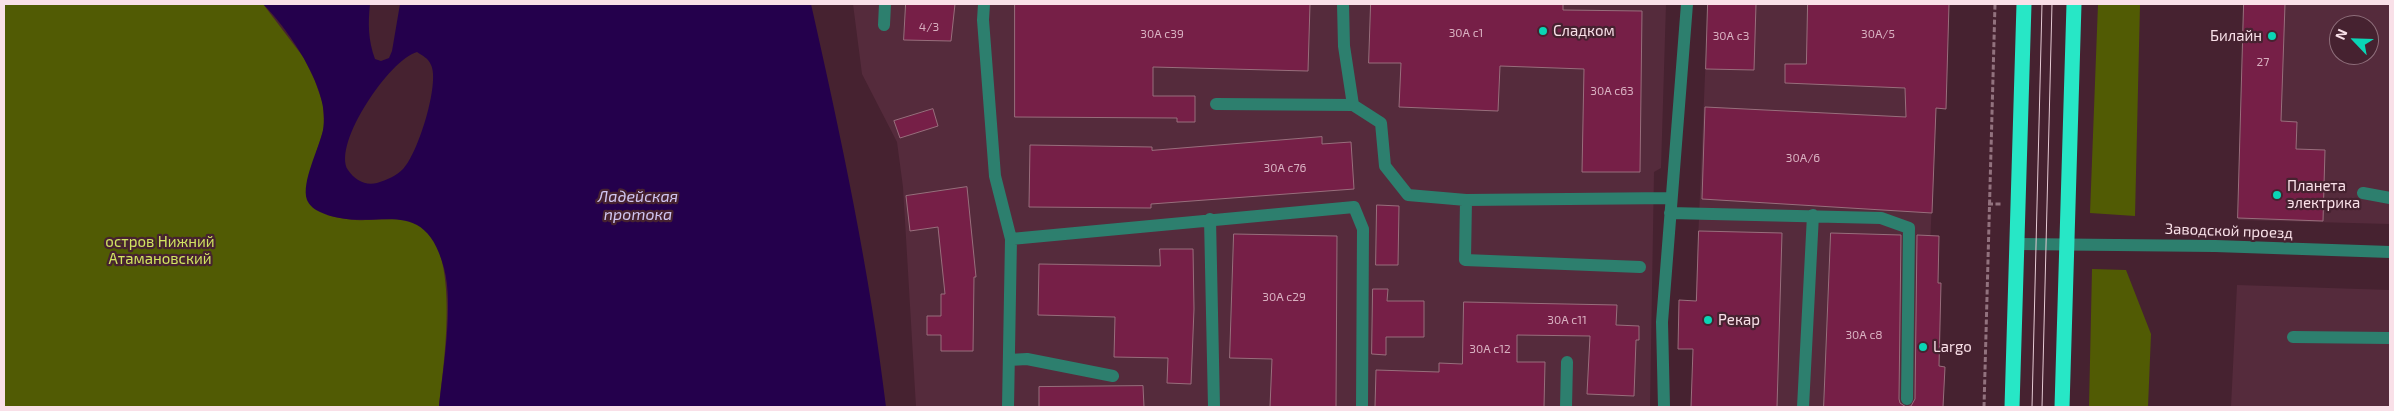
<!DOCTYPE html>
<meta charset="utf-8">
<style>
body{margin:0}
#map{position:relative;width:2394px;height:411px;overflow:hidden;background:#462230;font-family:"Exo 2",sans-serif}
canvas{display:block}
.frame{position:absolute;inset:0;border:5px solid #f9e0e8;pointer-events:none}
.north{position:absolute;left:2329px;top:15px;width:50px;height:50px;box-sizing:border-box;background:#462230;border:1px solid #8e6e7a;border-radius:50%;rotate:294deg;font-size:14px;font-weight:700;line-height:20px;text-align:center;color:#f9e0e8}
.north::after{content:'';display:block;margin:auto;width:18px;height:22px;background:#0ad5b5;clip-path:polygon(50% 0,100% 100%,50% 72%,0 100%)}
</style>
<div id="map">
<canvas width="2394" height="411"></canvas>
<div class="frame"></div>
<div class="north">N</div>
</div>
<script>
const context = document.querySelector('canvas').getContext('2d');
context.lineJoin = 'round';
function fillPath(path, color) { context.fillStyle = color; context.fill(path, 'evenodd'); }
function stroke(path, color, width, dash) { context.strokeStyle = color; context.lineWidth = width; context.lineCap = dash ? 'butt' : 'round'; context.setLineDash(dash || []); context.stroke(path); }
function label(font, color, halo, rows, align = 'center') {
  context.font = font + ' "Exo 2",sans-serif'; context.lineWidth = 4.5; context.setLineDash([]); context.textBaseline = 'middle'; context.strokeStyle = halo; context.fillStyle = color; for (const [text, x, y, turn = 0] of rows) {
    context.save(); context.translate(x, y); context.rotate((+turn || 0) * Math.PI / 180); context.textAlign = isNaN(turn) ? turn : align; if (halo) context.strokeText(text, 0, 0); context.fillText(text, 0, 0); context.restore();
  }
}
fillPath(new Path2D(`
 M853,4H1666L1661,168L1654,172L1650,407H916L903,187L897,142L862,74Z
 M1708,4H1949L1946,109H1936L1923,407H1691Z
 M2243,4H2390V224L2238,220ZM2339,25H2369V55H2339Z
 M2237,285L2390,290V407H2231Z`), '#552b3c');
fillPath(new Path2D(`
 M4,4H263L304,58L315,81L323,104L324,128L316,153L327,215C339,218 352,221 365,220C380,220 396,217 411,221C465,235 443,367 439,407H4Z
 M2098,4H2140L2135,216L2090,213Z
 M2092,269L2126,270L2151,334L2148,407H2089Z`), '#515b04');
fillPath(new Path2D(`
 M263,4H370C368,23 368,40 375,59L381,61L389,58L392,51L400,4H811C841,137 870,272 886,407H439C443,368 454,305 444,268C423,189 373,236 320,212C315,210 309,205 307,200C301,182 319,149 323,130C332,92 289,30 263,4ZM417,52C423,56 428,58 431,65C440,83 418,154 403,169C396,176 387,180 377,183C365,186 355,180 348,170C332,144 390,59 417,52Z`), '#24004c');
const building = new Path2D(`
 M906,4H955L951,41L904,40Z
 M1015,4H1310L1308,71L1153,67V96H1195V122H1177V118L1015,117Z
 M1371,4H1563V10L1642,11L1640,172H1582L1584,69L1500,66L1498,111L1399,107L1401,63H1369Z
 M1708,4H1756L1754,70L1706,69Z
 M1808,4H1949L1946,109L1936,108L1932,213L1702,199L1705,107L1906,117L1905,88L1785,83V64H1806Z
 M2244,4H2285L2281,121L2297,122L2296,149L2325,150L2323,221L2238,218Z
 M933,109L938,126L900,138L894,121Z
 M1322,137V144L1351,142L1354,189L1151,204V208L1029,207L1030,145L1152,147V150Z
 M967,187L976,277H974L973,351H941V335H927V316H941V294H945L938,227L910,231L906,196Z
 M1377,205L1399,206L1398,265H1376Z
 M1699,231L1782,233L1777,407H1691L1693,349H1678L1679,300L1696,301Z
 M1831,233L1901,235L1899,399L1900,403L1906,407L1911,406L1915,399L1917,235L1939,236L1938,283H1941L1939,366L1945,367L1943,407H1824Z
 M1234,234L1337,236L1336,407H1270L1272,359L1230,358Z
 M1160,249H1193L1194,309L1191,384L1167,383L1168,358L1114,357L1115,317L1038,315L1039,264L1160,266Z
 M1373,289H1388L1387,301H1424V337H1386V355L1372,354Z
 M1464,302L1617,305L1616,325L1639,326V340H1636L1634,396L1587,394L1590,336L1517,335V362H1545L1544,407H1375L1376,370L1439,372V363L1462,364Z
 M1143,386L1144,407H1039V387Z`);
fillPath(building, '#761f47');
stroke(building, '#986e7c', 1);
stroke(new Path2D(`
 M1988,204H2001
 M1984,407L1995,4`), '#92727e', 3, [5, 2.5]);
stroke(new Path2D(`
 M984,4L983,20L995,176L1011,239L1008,407
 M1343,4L1344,46L1353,105L1381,123L1385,166L1408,195L1466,200L1671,198
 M884,25L885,4
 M1216,104L1353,105
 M2363,193L2390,198
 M1466,200L1465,260L1640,267
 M1670,213L1881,218L1909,228L1907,399
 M1210,219L1214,407
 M1011,239L1354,207L1363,229L1362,407
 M2017,244L2215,246L2390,252
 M2293,337L2390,338
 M1009,360L1027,359L1113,376
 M1566,407L1567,362
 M1664,407L1662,322L1687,4
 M1803,407L1813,215`), '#2d7f6e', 12);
stroke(new Path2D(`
 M2012,407L2024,4
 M2062,407L2074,4`), '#27e7c6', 15);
stroke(new Path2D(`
 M2032,407L2042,4
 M2042,407L2052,4`), '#e5cad3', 1);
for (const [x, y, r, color] of [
 [1543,31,5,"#0ad5b5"],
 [2272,36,5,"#0ad5b5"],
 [2277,195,5,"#0ad5b5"],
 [1708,320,5,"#0ad5b5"],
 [1923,347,5,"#0ad5b5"]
]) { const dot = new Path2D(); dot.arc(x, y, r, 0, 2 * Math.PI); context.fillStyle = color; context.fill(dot); stroke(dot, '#462230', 2); }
label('12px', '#d8b0c0', null, [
 ["4/3",929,27],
 ["30А с1",1466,33],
 ["30А с39",1162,34],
 ["30А/5",1878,34],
 ["30А с3",1731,36],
 ["27",2263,62],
 ["30А с63",1612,91],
 ["30А/6",1803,158],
 ["30А с76",1285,168],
 ["30А с29",1284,297],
 ["30А с11",1567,320],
 ["30А с8",1864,335],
 ["30А с12",1490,349]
]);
label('15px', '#f9e0e8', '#462230', [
 ["Сладком",1553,31],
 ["Билайн",2262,36,"right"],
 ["Планета",2287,186],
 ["электрика",2287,203],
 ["Рекар",1718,320],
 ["Largo",1933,347]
], 'left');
label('15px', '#f9e0e8', '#462230', [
 ["Заводской проезд",2229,231,2]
]);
label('15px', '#d1e461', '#462230', [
 ["остров Нижний",160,242],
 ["Атамановский",160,259]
]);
label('italic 16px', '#d0c5f1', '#462230', [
 ["Ладейская",638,197],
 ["протока",638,215]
]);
</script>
